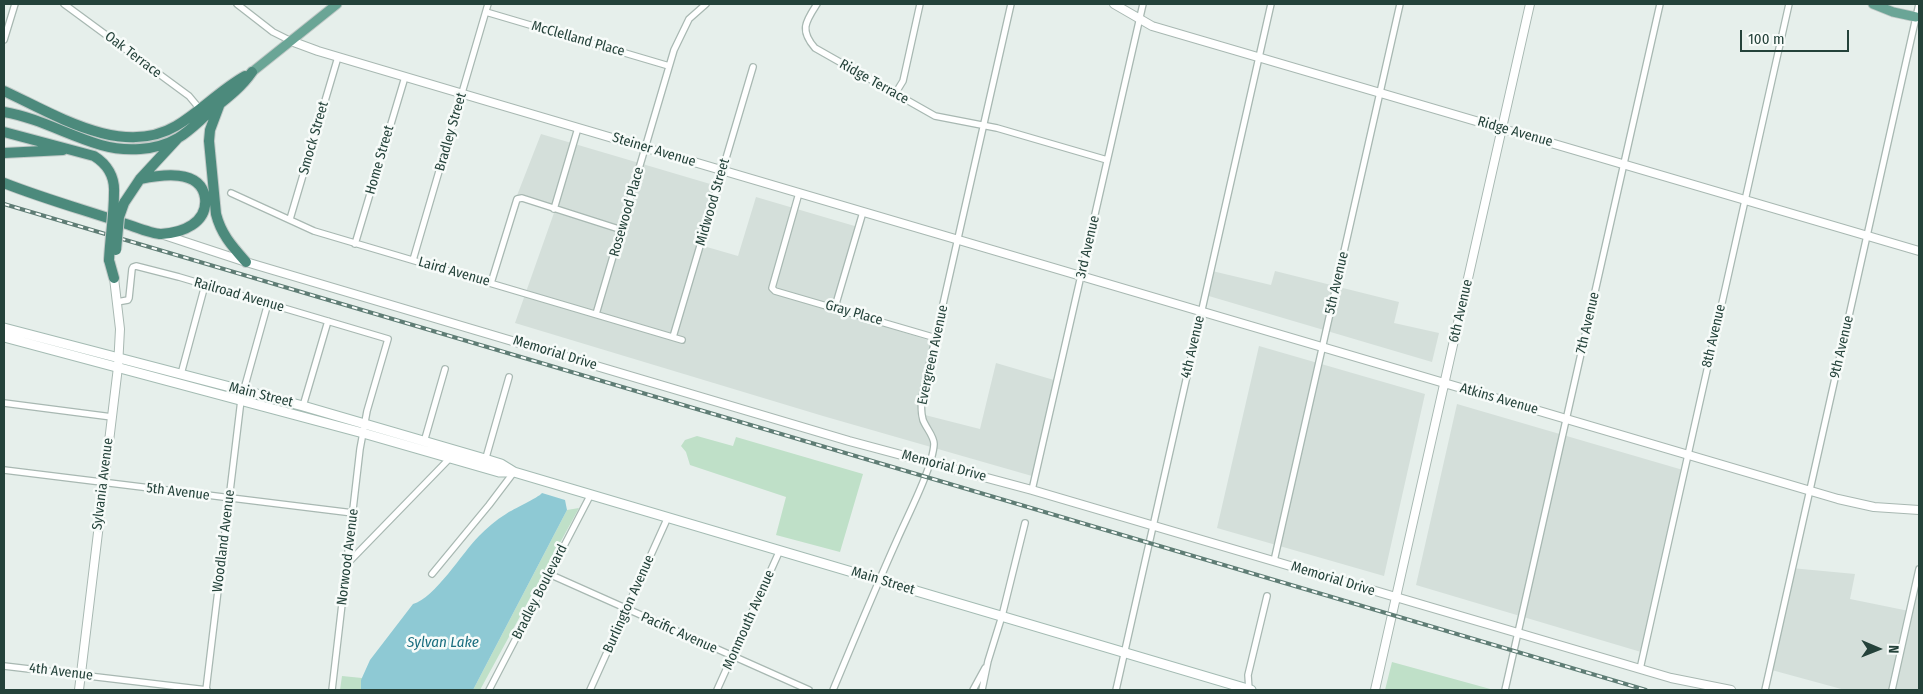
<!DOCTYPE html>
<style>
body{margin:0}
#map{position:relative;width:1923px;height:694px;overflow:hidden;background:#e6efeb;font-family:"Fira Sans Condensed",sans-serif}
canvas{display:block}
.frame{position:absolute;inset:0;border:5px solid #24423a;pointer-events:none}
.north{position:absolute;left:1853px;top:624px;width:50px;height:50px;-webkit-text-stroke:4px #f7fbf9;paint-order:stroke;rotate:91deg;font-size:14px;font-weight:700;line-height:20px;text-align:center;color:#24423a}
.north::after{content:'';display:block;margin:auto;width:18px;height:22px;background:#24423a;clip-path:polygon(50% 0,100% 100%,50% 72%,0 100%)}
.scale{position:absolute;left:1740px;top:30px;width:109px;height:22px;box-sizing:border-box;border:2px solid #24423a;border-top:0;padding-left:6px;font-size:15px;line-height:18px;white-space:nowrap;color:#24423a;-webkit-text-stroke:4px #f7fbf9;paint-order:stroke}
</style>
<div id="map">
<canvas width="1923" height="694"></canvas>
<div class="frame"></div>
<div class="north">N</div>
<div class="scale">100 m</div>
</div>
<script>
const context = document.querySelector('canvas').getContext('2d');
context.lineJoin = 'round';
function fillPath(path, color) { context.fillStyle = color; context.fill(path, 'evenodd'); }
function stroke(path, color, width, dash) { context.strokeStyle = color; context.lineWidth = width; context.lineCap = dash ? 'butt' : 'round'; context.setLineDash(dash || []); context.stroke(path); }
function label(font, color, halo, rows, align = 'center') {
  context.font = font + ' "Fira Sans Condensed",sans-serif'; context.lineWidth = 5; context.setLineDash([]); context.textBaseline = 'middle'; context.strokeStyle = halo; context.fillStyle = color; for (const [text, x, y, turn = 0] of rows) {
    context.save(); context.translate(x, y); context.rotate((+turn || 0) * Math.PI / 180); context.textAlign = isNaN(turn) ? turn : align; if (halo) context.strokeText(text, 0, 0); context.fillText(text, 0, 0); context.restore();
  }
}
fillPath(new Path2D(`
 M541,134L717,186L700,245L738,256L756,197L858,227L832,310L931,341L921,414L980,429L996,363L1054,380L1032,476L823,416L515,323L555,210L516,198Z
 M1208,270L1271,285L1275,271L1399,302L1394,323L1439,333L1432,362L1202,294Z
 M1259,346L1425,394L1384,576L1217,528Z
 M1457,404L1683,470L1641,652L1416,585Z
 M1791,568L1855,574L1850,599L1909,611L1919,580V690H1845L1768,669Z`), '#d4dfda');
fillPath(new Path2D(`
 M697,436L733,446L736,437L863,474L840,552L776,535L786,497L690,465L686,452L681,446L685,440Z
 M579,508L480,690H473L567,510Z
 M1392,662L1494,690H1385Z
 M342,676L362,678L361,690H340Z`), '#bfe0c8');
fillPath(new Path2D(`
 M542,493L565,500L567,510L473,690H361V680L370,660L413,604C435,598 462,553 479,536C487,528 496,520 506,514C513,509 538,498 542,493Z`), '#8ec9d4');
const minor = new Path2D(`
 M64,4L189,96L199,108
 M237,4L273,32L291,41
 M817,4C806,21 799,30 815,48L935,116L997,128L1107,160
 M486,12L669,66
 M4,40L15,4
 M895,94L903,81L920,4
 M231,193L314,231L682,340
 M799,193L772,288L775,291L936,338
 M554,209L578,128
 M290,219L338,57
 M355,244L405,77
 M413,260L488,4
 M491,283L517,199L522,198L622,230
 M117,302L128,300L129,298L132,269L133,267L136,266L179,277L388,339L367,411L360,449L332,690
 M835,307L863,212
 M596,314L674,50L689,19L706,4
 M673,337L753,67
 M181,374L205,285
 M4,403L112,417
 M303,406L328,321
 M424,442L445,369
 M485,461L509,377
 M4,470L353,513
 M1032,490L1143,4
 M1274,561L1400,4
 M347,564L450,458
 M432,574L489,505L514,472
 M549,574L809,690
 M4,666L207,690
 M1640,669L1789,4
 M206,690L241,400L268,303
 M489,690L591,494
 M590,690L668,517
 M717,690L780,550
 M833,690C854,640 875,589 897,540C907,517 933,467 934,444C934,436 926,428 923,420C921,413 921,405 922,397L1011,4
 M973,690L985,668
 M982,690L988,661L1002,616L1025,523
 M1116,690L1271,4
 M1249,690L1248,675L1267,596
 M1505,690L1660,4
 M1765,690L1919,4
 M1892,690L1919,569`);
const tertiary = new Path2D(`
 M1114,4L1152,26L1919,251
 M291,41L318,51L497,104L1838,499L1874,507L1919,510
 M164,235L246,262L849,441L1032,490L1671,678L1731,690
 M79,690L118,367L120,329L114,278
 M1375,690L1530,4`);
const secondary = new Path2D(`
 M4,328L303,406L485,459L501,464L514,472L1251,690
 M4,337L363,433L499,472H514`);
const primary = new Path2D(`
 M1873,4L1893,12L1916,17
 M252,72L337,4`);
const trunk = new Path2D(`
 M4,91C54,114 122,158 176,126C201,111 220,90 245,76
 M219,106L210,130L209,141L216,214C221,234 232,246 246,262
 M4,112C39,118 67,135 101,145C125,152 156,151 178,138C190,131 200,120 211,111C226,99 241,88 252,72
 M4,132L94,156C107,164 115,177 114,193
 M4,153L63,150
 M4,183C42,198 81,209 120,222C131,225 151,234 161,234C182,233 208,223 205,198C201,168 160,175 140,179
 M124,203L140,179L177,139
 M109,260L114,278`);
stroke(minor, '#a8b8b2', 8);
stroke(tertiary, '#a8b8b2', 10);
stroke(secondary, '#a4bbb3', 11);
stroke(primary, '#c2cac8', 11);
stroke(trunk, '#c2cac8', 12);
stroke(minor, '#fff', 5.5);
stroke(tertiary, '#fff', 8);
stroke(secondary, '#fff', 9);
stroke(primary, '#6aa596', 9);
stroke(trunk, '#4c8a7c', 10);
const rail = new Path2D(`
 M4,204L1646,690`);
stroke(rail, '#5f7d75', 4);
stroke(rail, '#f7fbf9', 2, [5.5]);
const trunkBridge = new Path2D(`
 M116,250L119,217L124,203
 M109,260C110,238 114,216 114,193`);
stroke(trunkBridge, '#c2cac8', 12, []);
stroke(trunkBridge, '#4c8a7c', 10);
label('14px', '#24423a', '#f7fbf9', [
 ["McClelland Place",578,39,16],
 ["Oak Terrace",133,55,37],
 ["Ridge Terrace",874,82,29],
 ["Bradley Street",451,132,-74],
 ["Ridge Avenue",1515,132,16],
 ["Smock Street",314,138,-74],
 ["Steiner Avenue",654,150,17],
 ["Home Street",380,160,-74],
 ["Midwood Street",713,202,-74],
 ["Rosewood Place",627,212,-74],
 ["3rd Avenue",1088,247,-77],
 ["Laird Avenue",454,272,16],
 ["5th Avenue",1337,283,-77],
 ["Railroad Avenue",239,295,16],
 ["6th Avenue",1461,311,-77],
 ["Gray Place",854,313,16],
 ["7th Avenue",1588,323,-77],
 ["8th Avenue",1714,336,-77],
 ["4th Avenue",1193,347,-77],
 ["9th Avenue",1842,347,-77],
 ["Memorial Drive",555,353,17],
 ["Evergreen Avenue",933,355,-78],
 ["Main Street",261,395,14],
 ["Atkins Avenue",1499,399,16],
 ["Memorial Drive",944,466,15],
 ["Sylvania Avenue",103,484,-83],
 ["5th Avenue",178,492,7],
 ["Woodland Avenue",224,541,-83],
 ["Norwood Avenue",348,557,-83],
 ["Memorial Drive",1333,579,17],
 ["Main Street",883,581,17],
 ["Bradley Boulevard",540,592,-63],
 ["Burlington Avenue",629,604,-66],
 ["Monmouth Avenue",749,620,-66],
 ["Pacific Avenue",679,633,24],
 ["4th Avenue",61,672,7]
]);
label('italic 15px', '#1c6f80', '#f7fbf9', [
 ["Sylvan Lake",443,643]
]);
</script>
